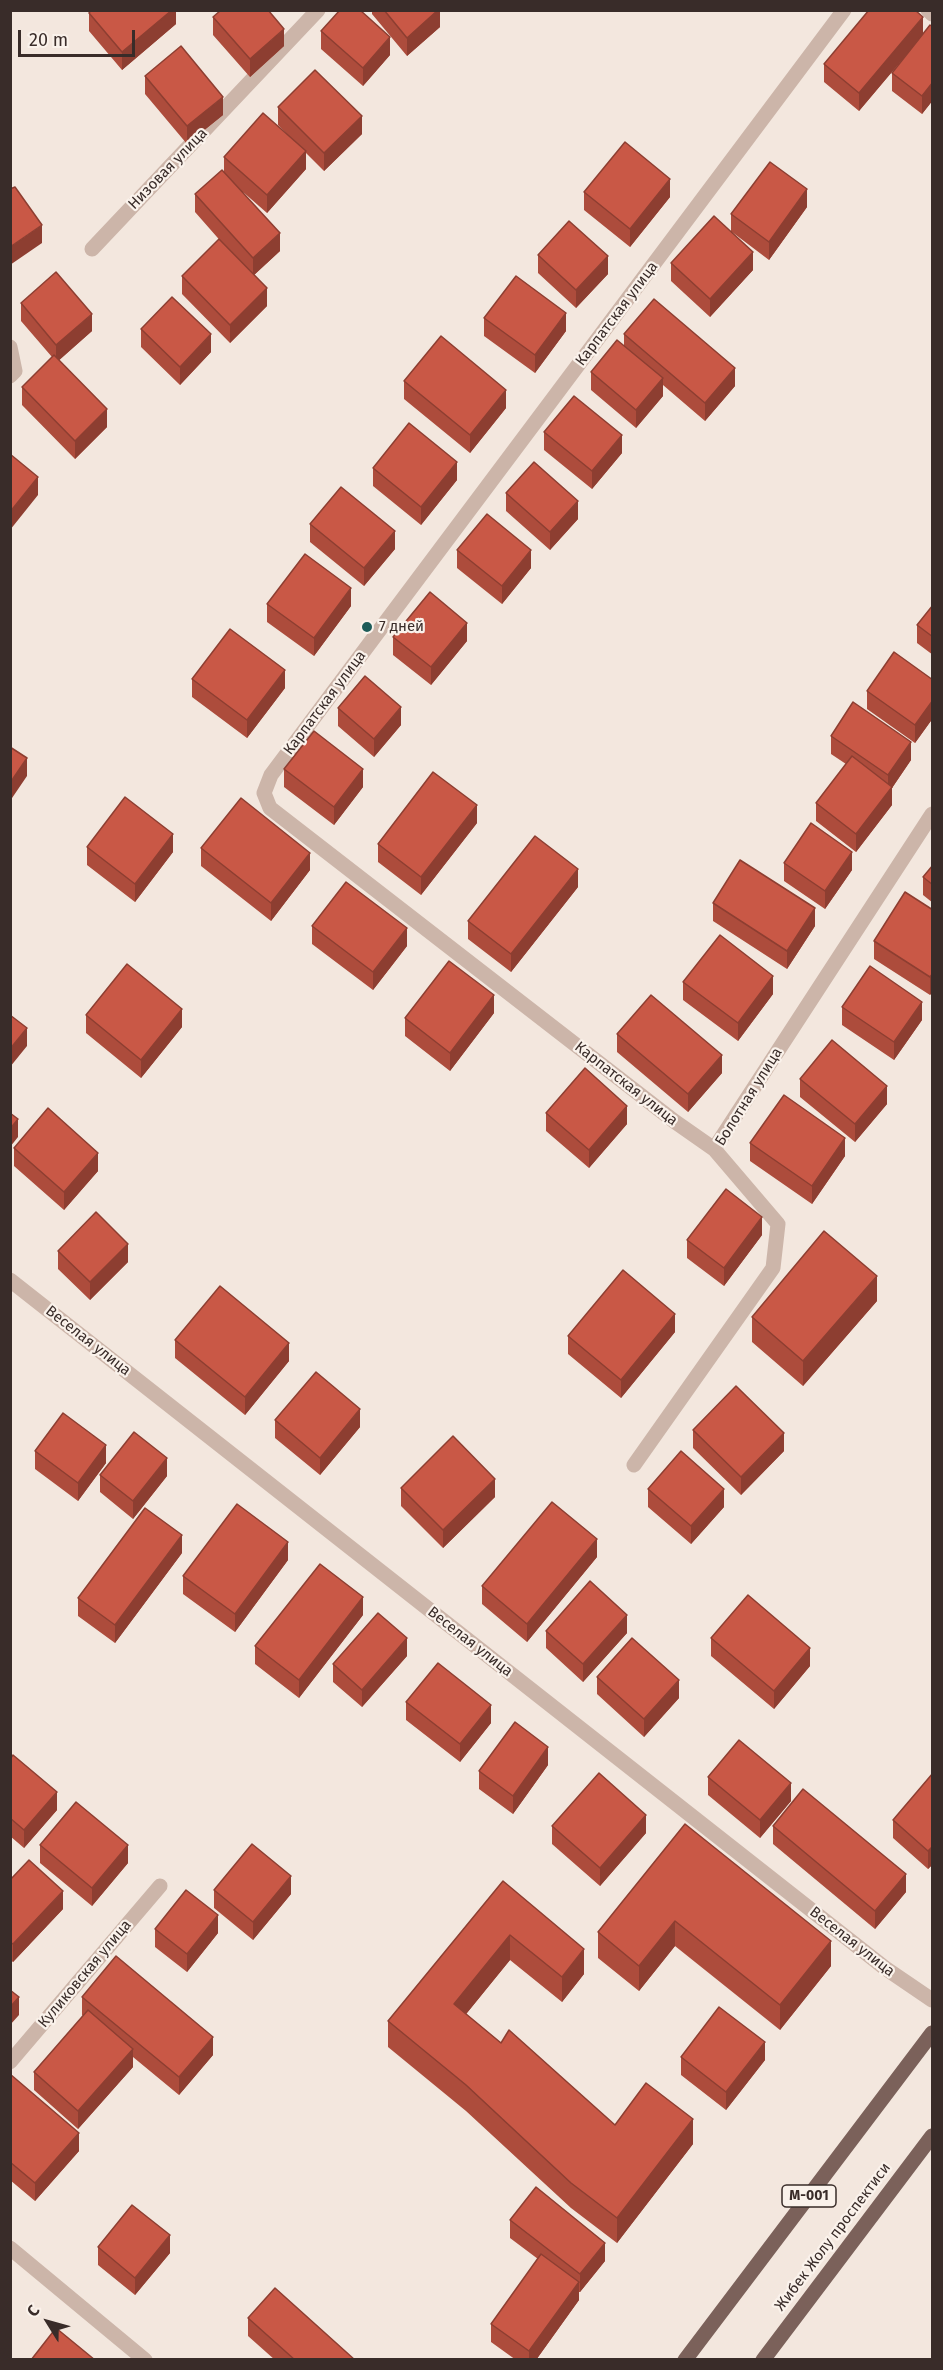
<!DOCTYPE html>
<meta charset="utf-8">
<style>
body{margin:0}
#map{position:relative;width:943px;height:2370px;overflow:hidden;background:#f3e7de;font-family:"Fira Sans",sans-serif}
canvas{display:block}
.frame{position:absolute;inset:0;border:12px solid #392c29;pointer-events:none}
.north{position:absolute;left:18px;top:2292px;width:60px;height:60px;-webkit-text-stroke:4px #faf2eb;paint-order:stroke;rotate:307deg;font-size:16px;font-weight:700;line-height:24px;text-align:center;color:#392c29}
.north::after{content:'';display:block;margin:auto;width:21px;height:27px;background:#392c29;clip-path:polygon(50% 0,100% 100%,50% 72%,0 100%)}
.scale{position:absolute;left:18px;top:30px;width:117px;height:27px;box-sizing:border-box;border:3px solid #392c29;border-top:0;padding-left:8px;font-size:18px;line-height:21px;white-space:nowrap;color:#392c29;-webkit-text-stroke:4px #faf2eb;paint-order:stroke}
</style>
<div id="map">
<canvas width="943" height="2370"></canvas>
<div class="frame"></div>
<div class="north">С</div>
<div class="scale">20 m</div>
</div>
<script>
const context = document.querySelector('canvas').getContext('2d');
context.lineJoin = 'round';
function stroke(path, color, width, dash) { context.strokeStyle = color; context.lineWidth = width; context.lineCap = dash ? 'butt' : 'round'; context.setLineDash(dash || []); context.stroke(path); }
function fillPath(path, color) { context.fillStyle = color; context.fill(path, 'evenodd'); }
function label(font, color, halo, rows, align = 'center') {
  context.font = font + ' "Fira Sans",sans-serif'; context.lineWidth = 4.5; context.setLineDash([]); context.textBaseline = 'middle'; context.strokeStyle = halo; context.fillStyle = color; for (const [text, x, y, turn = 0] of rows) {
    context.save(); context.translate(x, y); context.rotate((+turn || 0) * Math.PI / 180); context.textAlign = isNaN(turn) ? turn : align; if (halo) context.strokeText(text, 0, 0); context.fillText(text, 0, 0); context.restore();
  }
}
stroke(new Path2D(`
 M928,10L932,14
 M92,249L318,10
 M10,347L15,371L10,376
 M714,1149L674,1121L270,808L264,793L271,775L844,10
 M10,1280L885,1968L932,2000
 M634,1465L773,1268L778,1224L714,1149L932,814
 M10,2062L160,1886
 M10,2248L145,2360`), '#ccb5a9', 15);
stroke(new Path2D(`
 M685,2360L932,2033
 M763,2360L932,2136`), '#7b615a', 15);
fillPath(new Path2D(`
 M176,10V24L122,70L89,31V13Z
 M372,10H440V27L407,56L372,14Z
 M213,17L284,46L250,77L213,35Z
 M933,27V100L922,114L892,91V73L913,47L859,111L824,82V64L923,34Z
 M321,31L390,55L363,86L321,49Z
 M145,76L223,115L187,144L145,94Z
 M278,107L362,134L324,171L306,153V169L267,213L243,192L280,251L254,275L267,306L230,343L182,294V276L224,245L195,212V194L224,171V157L292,139L278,125Z
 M584,192L670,197L630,247L584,210Z
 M807,207L769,260L732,232L753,270L710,317L671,281V263L731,232V214Z
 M538,255L608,274L576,308L538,273Z
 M21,303L92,331L59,360L107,427L75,459L22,405V387L52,357L21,321Z
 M484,318L566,331L535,373L484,336Z
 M141,329L211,352L180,385L141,347Z
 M624,334L735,386L705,421L663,385V396L636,428L591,390V372L624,347Z
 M404,381L506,408L470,453L404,399Z
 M544,432L622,453L592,489L544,450Z
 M373,468L457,480L421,525L373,486Z
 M506,493L578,519L550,550L506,511Z
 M310,524L395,549L364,586L310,542Z
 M457,550L531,568L502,604L457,568Z
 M267,604L351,606L314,656L267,622Z
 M933,605V655L917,643V625Z
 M393,637L467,641L431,685L393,655Z
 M192,679L285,688L247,738L192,697Z
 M933,680V718L915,743L867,709V691Z
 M338,708L401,725L374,757L338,726Z
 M831,736L911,760L892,788V805L856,852L816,821V803L846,764L831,754Z
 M284,769L363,787L334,825L284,787Z
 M477,823L421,895L378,862V844Z
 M87,847L173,852L135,902L87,865Z
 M201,848L310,870L271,921L201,866Z
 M784,863L852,870L825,909L784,881Z
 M933,865V903L923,895V877Z
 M578,887L511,972L468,939V921Z
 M713,903L815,926L787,969L713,921Z
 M933,910V991L930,995L874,959V941Z
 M312,926L407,946L373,990L312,944Z
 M683,982L773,994L738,1041L683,1000Z
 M842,1007L922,1020L894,1060L842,1025Z
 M494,1013L450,1071L405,1036V1018Z
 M86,1015L182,1027L141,1078L86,1033Z
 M617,1034L722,1073L688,1112L617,1052Z
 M800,1079L887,1104L855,1142L800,1097Z
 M546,1113L627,1124L589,1168L546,1131Z
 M750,1143L845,1156L812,1204L750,1161Z
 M14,1148L98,1171L64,1210L14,1166Z
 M762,1235L724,1286L687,1258V1240Z
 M58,1251L128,1262L90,1300L58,1269Z
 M877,1301L803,1386L752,1342V1317Z
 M675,1332L621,1398L568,1354V1336Z
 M175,1340L289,1361L245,1415L175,1358Z
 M275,1420L360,1427L320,1475L275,1438Z
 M693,1430L784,1451L741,1495L693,1448Z
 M35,1451L106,1463L78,1501L35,1469Z
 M100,1475L167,1476L133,1519L100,1492Z
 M401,1488L495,1497L443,1548L401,1506Z
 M648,1489L724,1507L691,1544L648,1507Z
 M182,1553L115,1643L78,1616V1598Z
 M597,1557L527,1642L482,1604V1586Z
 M288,1560L235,1632L183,1594V1576Z
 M363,1615L299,1698L255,1664V1646Z
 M546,1631L627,1633L583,1682L546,1648Z
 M711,1638L810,1666L774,1709L711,1656Z
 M407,1656L362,1707L333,1682V1664Z
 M597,1677L679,1698L644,1737L597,1694Z
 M406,1702L491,1723L460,1762L406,1720Z
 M10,1759L57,1810L24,1848L10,1836Z
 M548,1765L513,1814L479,1789V1771Z
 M933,1773V1864L928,1869L893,1838V1820Z
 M708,1777L791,1801L760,1838L708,1795Z
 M685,1824L831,1966L780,2030L675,1946L639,1991L598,1958V1932Z
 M552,1826L646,1833L600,1886L552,1844Z
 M773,1826L906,1892L875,1929L773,1844Z
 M40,1845L128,1863L92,1906L40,1863Z
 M10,1880L63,1909L13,1962L10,1960Z
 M503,1881L584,1974L562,2002L510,1960L466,2014L501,2043L615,2125L693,2144L617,2243L571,2208L466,2111L388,2047V2021Z
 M214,1890L291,1894L253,1940L214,1908Z
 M155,1929L218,1933L187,1972L155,1947Z
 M82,1997L213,2055L179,2095L133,2057V2067L78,2129L34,2090V2072L83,2016L82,2015Z
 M681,2057L765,2060L726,2110L681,2075Z
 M10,2074L79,2151L35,2201L10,2180Z
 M510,2220L605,2261L580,2292H579V2300L536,2360H516L491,2342V2324L538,2259L510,2238Z
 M98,2247L170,2253L135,2295L98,2265Z
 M248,2318L355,2360H275L248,2336Z`), '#ad4c3c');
fillPath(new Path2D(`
 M172,10H176V24L122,70V52Z
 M438,10H440V27L407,56V38Z
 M923,17V35L859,111V93Z
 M284,29V46L250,77V59Z
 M390,37V55L363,86V68Z
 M933,82V100L922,114V96Z
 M223,97V115L187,144V126Z
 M362,116V134L324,171V153Z
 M306,151V169L267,213V195Z
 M670,179V197L630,247V229Z
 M807,189V207L769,260V242Z
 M42,225V243L10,265V247Z
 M280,233V251L253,276V258Z
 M753,252V270L710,317V299Z
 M608,256V274L576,308V290Z
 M267,288V306L230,343V325Z
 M566,313V331L535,373V355Z
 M92,314V331L56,363V345Z
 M211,334V352L180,385V367Z
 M735,368V386L705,421V403Z
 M663,378V396L636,428V410Z
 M506,390V408L470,453V435Z
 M107,409V427L75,459V441Z
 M622,435V453L592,489V471Z
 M457,462V480L421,525V507Z
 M38,477V495L10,530V512Z
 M578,501V519L550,550V532Z
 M395,531V549L364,586V568Z
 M531,550V568L502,604V586Z
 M351,588V606L314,656V638Z
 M467,623V641L431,685V667Z
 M285,670V688L247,738V720Z
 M933,700V718L915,743V725Z
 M401,707V725L374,757V739Z
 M911,742V760L892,788V805L856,852V834L888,792V775Z
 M27,758V776L10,801V783Z
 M363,769V787L334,825V807Z
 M477,805V823L421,895V877Z
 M173,834V852L135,902V884Z
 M852,852V870L825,909V891Z
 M310,853V870L271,921V903Z
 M578,869V887L511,972V954Z
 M815,908V926L787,969V951Z
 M407,928V946L373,990V972Z
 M933,973V991L930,995V977Z
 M773,976V994L738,1041V1023Z
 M494,995V1013L450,1071V1053Z
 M922,1002V1020L894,1060V1042Z
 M182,1009V1027L141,1078V1060Z
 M27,1028V1046L10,1067V1049Z
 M722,1055V1073L688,1112V1094Z
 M887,1086V1104L855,1142V1124Z
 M627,1106V1124L589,1168V1150Z
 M18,1119V1137L10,1147V1129Z
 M845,1138V1156L812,1204V1186Z
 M98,1153V1171L64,1210V1192Z
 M762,1217V1235L724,1286V1268Z
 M128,1244V1262L90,1300V1282Z
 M877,1276V1301L803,1386V1361Z
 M675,1314V1332L621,1398V1380Z
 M289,1343V1361L245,1415V1397Z
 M360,1409V1427L320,1475V1458Z
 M784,1433V1451L741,1495V1477Z
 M106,1445V1463L78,1501V1483Z
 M167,1458V1476L133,1519V1501Z
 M495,1479V1497L443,1548V1530Z
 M724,1489V1507L691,1544V1526Z
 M182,1535V1553L115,1643V1625Z
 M597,1539V1557L527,1642V1624Z
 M288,1542V1560L235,1632V1614Z
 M363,1597V1615L299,1698V1680Z
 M627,1615V1633L583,1682V1664Z
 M407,1638V1656L362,1707V1690Z
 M810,1648V1666L774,1709V1691Z
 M679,1680V1698L644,1737V1719Z
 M491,1705V1723L460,1762V1744Z
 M548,1747V1765L513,1814V1796Z
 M791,1783V1801L760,1838V1820Z
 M57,1792V1810L24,1848V1830Z
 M646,1815V1833L600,1886V1868Z
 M128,1845V1863L92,1906V1888Z
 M933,1846V1864L928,1869V1851Z
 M906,1874V1892L875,1929V1911Z
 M291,1876V1894L253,1940V1922Z
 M63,1891V1909L13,1962V1944Z
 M218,1915V1933L187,1972V1954Z
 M675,1921V1946L639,1991V1966Z
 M510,1935V1960L454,2029V2004Z
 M831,1941V1966L780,2030V2005Z
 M584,1949V1974L562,2002V1977Z
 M19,1997V2015L10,2025V2007Z
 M213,2037V2055L179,2095V2077Z
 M765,2042V2060L726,2110V2092Z
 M133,2049V2067L78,2129V2111Z
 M693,2119V2144L617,2243V2218Z
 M79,2133V2151L35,2201V2183Z
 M170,2235V2253L135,2295V2278Z
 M605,2243V2261L580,2292V2274Z
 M579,2282V2300L536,2360H529V2351Z`), '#8d3e31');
const building = new Path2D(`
 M91,10H172L122,52L89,13Z
 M221,10H268L284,29L250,59L213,17Z
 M340,10H360L390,37L363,68L321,31Z
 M384,10H438L407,38Z
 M869,10H915L923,17L859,93L824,64Z
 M930,25L933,27V82L922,96L892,73Z
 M181,46L223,97L187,126L145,76Z
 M315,70L362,116L324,153L278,107Z
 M263,113L306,151L267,195L224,157Z
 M625,142L670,179L630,229L584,192Z
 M770,162L807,189L769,242L731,214Z
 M222,170L280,233L253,258L195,194Z
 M15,187L42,225L10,247V189Z
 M714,216L753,252L710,299L671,263Z
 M569,221L608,256L576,290L538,255Z
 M219,239L267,288L230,325L182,276Z
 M56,272L92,314L56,345L21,303Z
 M516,276L566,313L535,355L484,318Z
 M172,297L211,334L180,367L141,329Z
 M654,299L735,368L705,403L624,334Z
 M441,336L506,390L470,435L404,381Z
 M617,340L663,378L636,410L591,372Z
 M54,355L107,409L75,441L22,387Z
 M574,396L622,435L592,471L544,432Z
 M409,423L457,462L421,507L373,468Z
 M10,454L38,477L10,512Z
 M534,462L578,501L550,532L506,493Z
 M341,487L395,531L364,568L310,524Z
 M487,514L531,550L502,586L457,550Z
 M305,554L351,588L314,638L267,604Z
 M430,592L467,623L431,667L393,637Z
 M933,605V637L917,625Z
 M230,629L285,670L247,720L192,679Z
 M894,652L933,680V700L915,725L867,691Z
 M365,676L401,707L374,739L338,708Z
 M853,702L911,742L888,775L831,736Z
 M314,731L363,769L334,807L284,769Z
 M10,747L27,758L10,783Z
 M852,756L892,787L856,834L816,803Z
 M433,772L477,805L421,877L378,844Z
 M125,797L173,834L135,884L87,847Z
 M241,798L310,853L271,903L201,848Z
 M811,823L852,852L825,891L784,863Z
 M535,836L578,869L511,954L468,921Z
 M740,860L815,908L787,951L713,903Z
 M933,865V885L923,877Z
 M346,882L407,928L373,972L312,926Z
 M905,892L933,910V973L930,977L874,941Z
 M720,935L773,976L738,1023L683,982Z
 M449,961L494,995L450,1053L405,1018Z
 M127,964L182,1009L141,1060L86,1015Z
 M870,966L922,1002L894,1042L842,1007Z
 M651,995L722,1055L688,1094L617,1034Z
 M10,1015L27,1028L10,1049Z
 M832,1040L887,1086L855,1124L800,1079Z
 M585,1068L627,1106L589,1150L546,1113Z
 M784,1095L845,1138L812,1186L750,1143Z
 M48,1108L98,1153L64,1192L14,1148Z
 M10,1113L18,1119L10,1129Z
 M726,1189L762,1217L724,1268L687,1240Z
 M96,1212L128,1244L90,1282L58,1251Z
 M824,1231L877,1276L803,1361L752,1317Z
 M623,1270L675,1314L621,1380L568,1336Z
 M220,1286L289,1343L245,1397L175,1340Z
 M316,1372L360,1409L320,1458L275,1420Z
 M736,1386L784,1433L741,1477L693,1430Z
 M63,1413L106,1445L78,1483L35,1451Z
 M134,1432L167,1458L133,1501L100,1475Z
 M453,1436L495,1479L443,1530L401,1488Z
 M681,1451L724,1489L691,1526L648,1489Z
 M552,1502L597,1539L527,1624L482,1586Z
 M237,1504L288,1542L235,1614L183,1576Z
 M145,1508L182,1535L115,1625L78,1598Z
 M320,1564L363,1597L299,1680L255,1646Z
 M590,1581L627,1615L583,1664L546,1631Z
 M748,1595L810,1648L774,1691L711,1638Z
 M378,1613L407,1638L362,1690L333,1664Z
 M632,1638L679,1680L644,1719L597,1677Z
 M438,1663L491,1705L460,1744L406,1702Z
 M515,1722L548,1747L513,1796L479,1771Z
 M739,1740L791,1783L760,1820L708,1777Z
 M13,1755L57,1792L24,1830L10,1818V1759Z
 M599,1773L646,1815L600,1868L552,1826Z
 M933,1773V1846L928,1851L893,1820Z
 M803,1789L906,1874L875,1911L773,1826Z
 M76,1802L128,1845L92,1888L40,1845Z
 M685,1824L831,1941L780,2005L675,1921L639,1966L598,1932Z
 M252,1844L291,1876L253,1922L214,1890Z
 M29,1860L63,1891L13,1944L10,1942V1880Z
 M503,1881L584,1949L562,1977L510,1935L454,2004L501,2043L509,2030L615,2125L646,2083L693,2119L617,2218L571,2183L466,2085L388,2021Z
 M186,1890L218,1915L187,1954L155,1929Z
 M116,1956L213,2037L179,2077L82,1997Z
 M10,1990L19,1997L10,2007Z
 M719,2007L765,2042L726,2092L681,2057Z
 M88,2010L133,2049L78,2111L34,2072Z
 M10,2074L79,2133L35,2183L10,2162Z
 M536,2187L605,2243L580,2274L510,2220Z
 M132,2205L170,2235L135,2278L98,2247Z
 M541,2254L579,2282L529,2351L491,2324Z
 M275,2288L355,2360H295L248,2318Z
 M56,2328L95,2360H31Z`);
fillPath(building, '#c95846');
stroke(building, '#8d3e31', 1.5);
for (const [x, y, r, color] of [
 [367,627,6,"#1d5c59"]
]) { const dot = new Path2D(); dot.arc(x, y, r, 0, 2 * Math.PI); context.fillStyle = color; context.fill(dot); stroke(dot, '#faf2eb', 2); }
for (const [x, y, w] of [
 [809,2196,54]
]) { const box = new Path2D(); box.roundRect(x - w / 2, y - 11, w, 22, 4.5); context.fillStyle = '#faf2eb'; context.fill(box); stroke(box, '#392c29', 1.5); }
label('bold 14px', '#392c29', null, [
 ["М-001",809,2196]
]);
label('15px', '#392c29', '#faf2eb', [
 ["Низовая улица",168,169,-46],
 ["Карпатская улица",617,314,-53],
 ["Карпатская улица",325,703,-53],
 ["Карпатская улица",626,1084,38],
 ["Болотная улица",749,1097,-58],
 ["Веселая улица",88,1341,38],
 ["Веселая улица",470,1642,38],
 ["Веселая улица",852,1942,38],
 ["Куликовская улица",85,1974,-50],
 ["Жибек Жолу проспектиси",833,2237,-53]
]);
label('15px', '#392c29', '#faf2eb', [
 ["7 дней",379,627]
], 'left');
</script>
